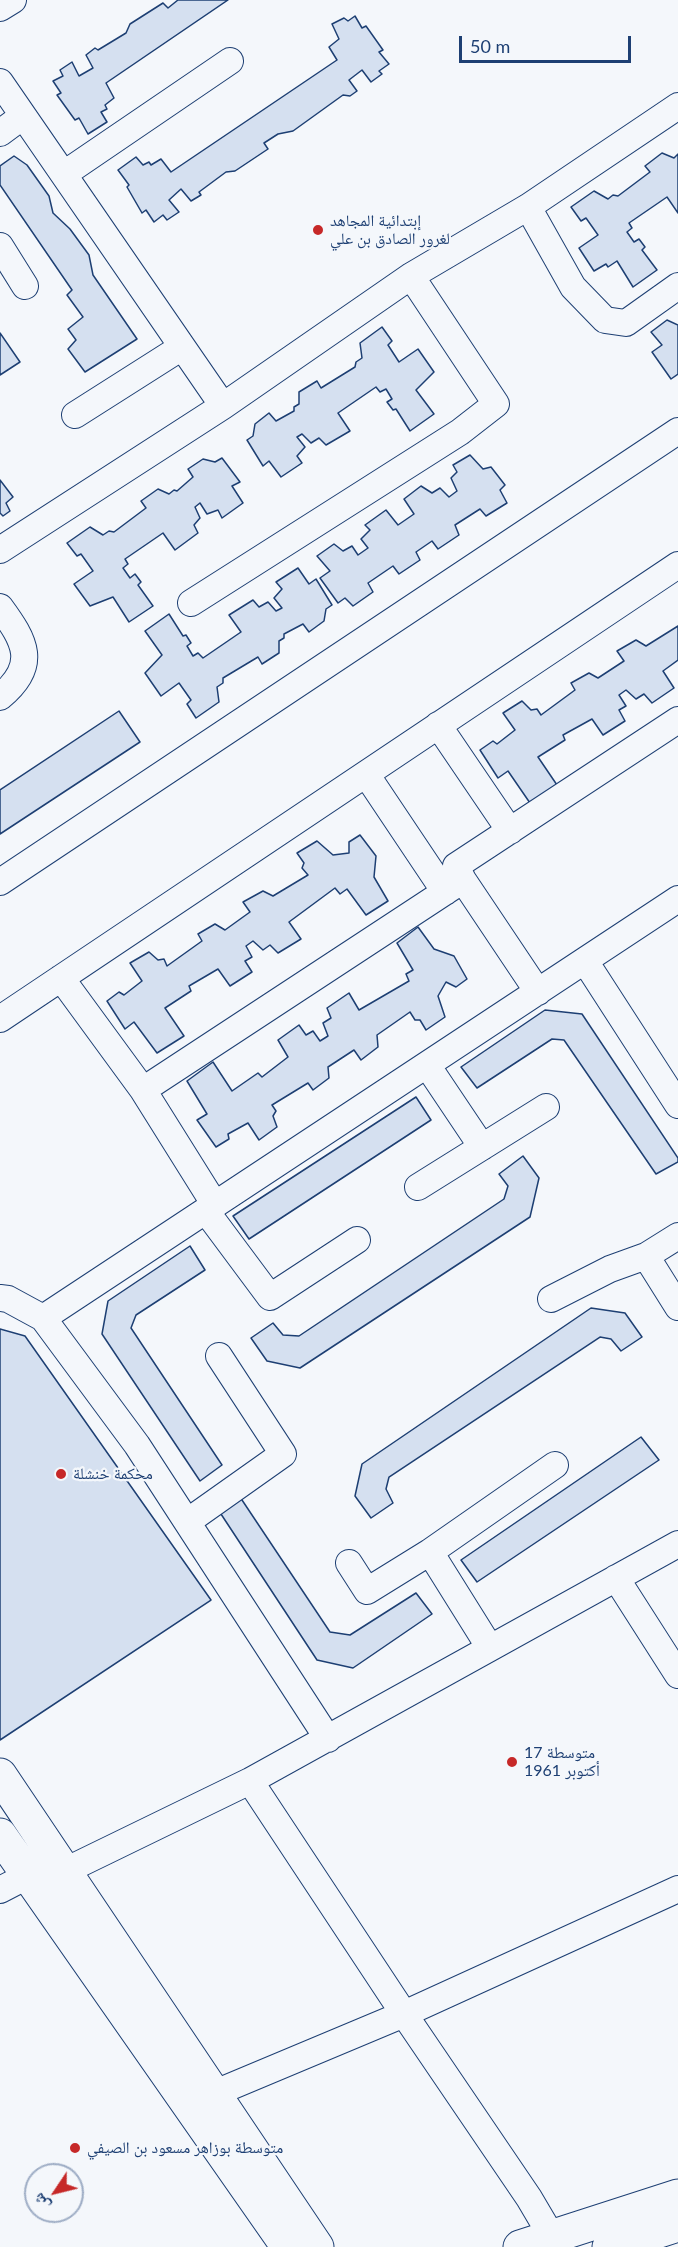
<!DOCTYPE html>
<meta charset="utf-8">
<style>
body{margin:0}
#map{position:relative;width:678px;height:2247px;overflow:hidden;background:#f4f7fb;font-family:Lato,"Noto Naskh Arabic",sans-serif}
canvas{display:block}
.north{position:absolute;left:24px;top:2163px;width:60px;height:60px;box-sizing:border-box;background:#f4f7fb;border:2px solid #9eadc5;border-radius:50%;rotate:235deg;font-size:16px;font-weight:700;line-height:24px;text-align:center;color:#1d3f73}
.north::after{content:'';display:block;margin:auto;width:21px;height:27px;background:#c62828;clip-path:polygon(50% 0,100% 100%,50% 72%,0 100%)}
.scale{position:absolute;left:459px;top:36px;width:172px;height:27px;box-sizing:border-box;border:3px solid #1d3f73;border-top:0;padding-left:8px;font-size:18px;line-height:21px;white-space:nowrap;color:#1d3f73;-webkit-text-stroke:4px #f4f7fb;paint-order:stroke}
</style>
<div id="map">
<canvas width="678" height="2247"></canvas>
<div class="north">ش</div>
<div class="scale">50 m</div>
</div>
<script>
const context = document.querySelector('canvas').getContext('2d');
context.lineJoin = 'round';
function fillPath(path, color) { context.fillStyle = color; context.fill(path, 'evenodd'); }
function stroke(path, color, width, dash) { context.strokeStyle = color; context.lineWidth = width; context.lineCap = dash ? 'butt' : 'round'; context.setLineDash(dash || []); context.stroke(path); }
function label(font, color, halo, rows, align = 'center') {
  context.font = font + ' Lato,"Noto Naskh Arabic",sans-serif'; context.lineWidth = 4.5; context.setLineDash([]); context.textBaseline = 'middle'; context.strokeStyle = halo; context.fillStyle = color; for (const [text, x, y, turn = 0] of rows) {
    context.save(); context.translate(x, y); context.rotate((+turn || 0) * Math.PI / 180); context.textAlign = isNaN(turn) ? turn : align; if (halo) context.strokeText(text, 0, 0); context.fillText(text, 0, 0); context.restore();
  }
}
const building = new Path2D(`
 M178,0H228L106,83L114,98L105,105L107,109L101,112L107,122L88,134L79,118L75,120L57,95L61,93L53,81L63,76L60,70L72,62L79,76L93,68L86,55L95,48L98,50L126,33L130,24L163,3L168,8Z
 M355,16L362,28L366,26L383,50L379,52L389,64L379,71L382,74L371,82L362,70L349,80L357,91L350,96L343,95L293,131L278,134L264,143L268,149L235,171L226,172L199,192L201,195L191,201L181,189L169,200L179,212L167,220L163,215L154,222L146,210L142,213L127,187L129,185L118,170L136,157L143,165L149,162L151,165L161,159L171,172L337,60L329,47L339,39L332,24L344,18L348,21Z
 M662,153L674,158L678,154V213L667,197L629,223L632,228L627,232L634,242L639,239L645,247L642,250L657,270L633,287L617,261L608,267L606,264L594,271L579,248L598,235L586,218L581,221L571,207L594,191L608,199L613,195L618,196L650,172L645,166Z
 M14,156L27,165L49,196L53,213L70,229L89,255L93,275L137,339L85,372L68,349L76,340L68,329L83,317L67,295L72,290L0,185V166Z
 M667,320L678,325V374L671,379L652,352L662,345L651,332Z
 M382,327L392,341L388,345L399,362L418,349L434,372L416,390L434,414L410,431L396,409L393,410L387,402L392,399L386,389L380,392L376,387L338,413L350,431L326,445L319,438L311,443L302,434L297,437L305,447L297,456L302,463L281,477L269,461L263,466L247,440L253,436L255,424L269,413L276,421L294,411V407L299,404V392L317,381L321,388L355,367L356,362L362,358L360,343Z
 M0,333L20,362L0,375Z
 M470,455L483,469L491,467L505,485L500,490L507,503L486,516L480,509L455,525L459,535L438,549L432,541L416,552L420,560L399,574L393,566L368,583L373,592L353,606L345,598L338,603L320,578L330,571L317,556L334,544L343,551L352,546L358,555L368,548L361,539L370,530L365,525L386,510L398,525L414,514L404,499L421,486L432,493L440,488L449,497L457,491L451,478L457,472L453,465Z
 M222,458L240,482L232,486L243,503L222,518L218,510L207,514L200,503L195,507L200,518L194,525L198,533L175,550L163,533L125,559L128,564L123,568L130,578L135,574L141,582L138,585L153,606L129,622L113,597L90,606L74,584L93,571L81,554L77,556L67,543L90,527L103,535L109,531L114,532L146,508L141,501L158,489L169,494L174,490L177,491L193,477L188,469L203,459L215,462Z
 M0,480L13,497L6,503L10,511L3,516L0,513Z
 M298,568L309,584L316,579L332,605L326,609L324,621L309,632L303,624L284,634V638L279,641V653L262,664L258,657L223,678V683L217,687L219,702L196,718L187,704L191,700L179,683L161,696L145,673L162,655L145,631L169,614L183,636L186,635L191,643L187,646L193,656L198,653L203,658L241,632L229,615L253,600L259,607L268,602L276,611L282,608L274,598L282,589L276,582Z
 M678,626V660L663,671L674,688L652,703L644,694L636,699L626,690L619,695L626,706L619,710L625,721L603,735L592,719L563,735L565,740L538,757L557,785L530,803L508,771L498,778L480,750L493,741L497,744L515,730L503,713L522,701L531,710L537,709L541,715L575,690L571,683L589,673L598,678L624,661L617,651L636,640L646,646Z
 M119,711L140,742L0,834V790Z
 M360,835L376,856L374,877L388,901L366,915L347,889L340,894L335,888L289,922L301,939L278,953L270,945L263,950L253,941L246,946L252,957L245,961L252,972L230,986L218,969L189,986L191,991L165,1008L184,1036L157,1053L134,1022L125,1029L107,1001L119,992L124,995L142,981L130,963L149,952L158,960L164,959L167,966L202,941L198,934L215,924L225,930L250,912L243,902L263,891L273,896L308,875L302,868L304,863L297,853L317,841L333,855L349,853V842Z
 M418,927L434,949L454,956L467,979L456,987L446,982L438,996L445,1017L426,1030L420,1020H415L410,1012L377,1035L378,1047L361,1060L354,1050L328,1067L329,1078L313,1090L308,1083L272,1105L276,1111L273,1116L277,1127L259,1140L248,1123L228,1134L229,1139L216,1147L197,1120L207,1114L187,1081L213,1062L232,1091L258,1073L262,1077L288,1057L278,1040L299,1025L306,1035L313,1031L320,1041L328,1036L323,1023L331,1018L327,1008L349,993L359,1010L409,981L406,974L413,970L397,943Z
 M545,1010L582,1014L678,1158V1162L656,1174L564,1040L552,1039L477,1088L461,1067Z
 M416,1097L431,1120L249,1239L233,1216Z
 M523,1156L539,1178L530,1217L300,1368L267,1361L251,1338L273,1323L283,1335L299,1336L504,1199L508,1186L499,1174Z
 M190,1246L205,1270L136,1315L131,1328L222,1465L200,1481L102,1334L108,1301Z
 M591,1308L625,1313L642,1337L621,1351L611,1339L600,1337L389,1477L386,1489L393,1503L371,1518L355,1496L362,1464Z
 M0,1329L25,1336L211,1600L0,1740Z
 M641,1437L659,1460L477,1582L461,1560Z
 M240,1497L330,1632L350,1635L416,1593L432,1614L353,1668L317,1660L219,1511Z`);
fillPath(building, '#d5e0f0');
stroke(building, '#1d3f73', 1.5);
const minor = new Path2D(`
 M0,8L13,0
 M0,82L223,406
 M0,133L23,116
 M64,174L230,61
 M528,207L573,287L605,320L626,323L678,286
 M0,246L25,286
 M75,415L182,347
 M0,550L223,406L411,276L528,207L678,106
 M191,603L460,432L496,404L411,276
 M0,607C25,641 39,665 0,697
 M438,725L510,831
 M366,774L445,892
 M463,880L456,866L678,720
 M0,882L678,431
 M585,961L678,1105
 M61,978L143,1090L215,1205
 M0,1019L678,565
 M427,1065L482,1147
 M143,1090L463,880L538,992
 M418,1187L546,1107
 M206,1211L270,1297L357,1240
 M646,1256L678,1307
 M0,1298L8,1299L43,1318L137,1445L328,1739
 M551,1299L610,1269L646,1256L678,1236
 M43,1318L678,899
 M187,1522L283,1454L219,1356
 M430,1552L555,1465
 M349,1563L367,1591L430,1552L490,1648
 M616,1578L678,1675
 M250,1781L404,2014L529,2198L552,2237
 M0,1890L27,1876L65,1871L250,1781L678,1544
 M213,2094L404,2014L678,1889`);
const major = new Path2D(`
 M0,1775L317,2247
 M0,1835L288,2247
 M520,2247L678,2196
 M609,2247L678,2225`);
stroke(minor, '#1d3f73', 28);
stroke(major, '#1d3f73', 35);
stroke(minor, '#f4f7fb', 26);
stroke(major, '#f4f7fb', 33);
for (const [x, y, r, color] of [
 [318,230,6,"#c62828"],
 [61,1474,6,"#c62828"],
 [512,1762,6,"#c62828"],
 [75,2148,6,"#c62828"]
]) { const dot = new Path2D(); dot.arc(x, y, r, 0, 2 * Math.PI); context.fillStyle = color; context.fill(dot); stroke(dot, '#f4f7fb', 2); }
label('16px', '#1d3f73', '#f4f7fb', [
 ["إبتدائية المجاهد",330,221],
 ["لغرور الصادق بن علي",330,239],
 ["محكمة خنشلة",73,1474],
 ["متوسطة 17",524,1753],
 ["أكتوبر 1961",524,1771],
 ["متوسطة بوزاهر مسعود بن الصيفي",87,2148]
], 'left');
</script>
